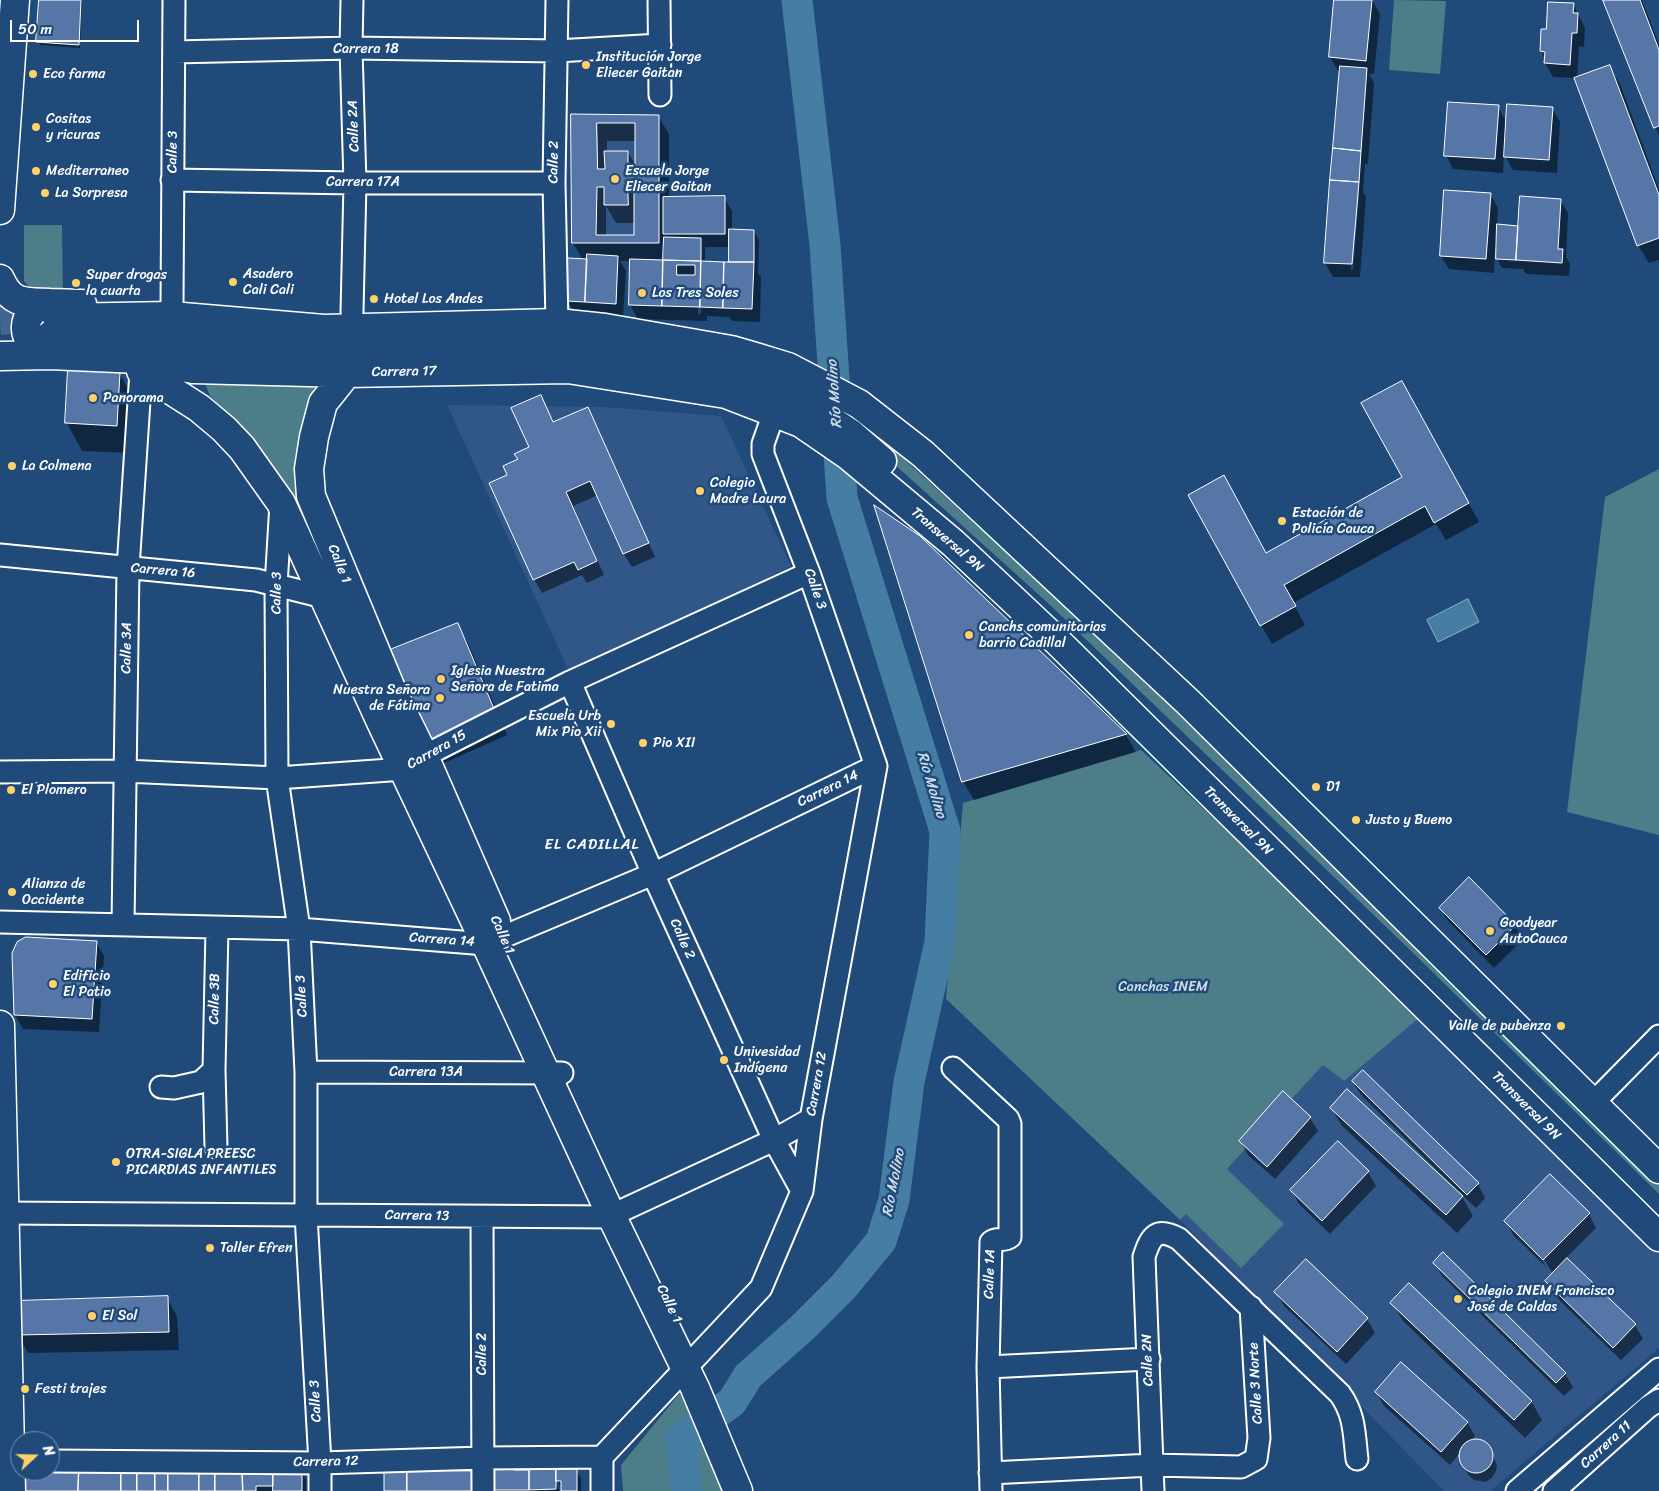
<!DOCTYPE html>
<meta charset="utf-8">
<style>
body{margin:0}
#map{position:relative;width:1659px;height:1491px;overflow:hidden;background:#1f4a7a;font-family:Sriracha,sans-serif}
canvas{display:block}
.north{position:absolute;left:10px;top:1431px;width:50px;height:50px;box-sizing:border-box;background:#1f4a7a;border:1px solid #7992af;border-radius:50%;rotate:69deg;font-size:14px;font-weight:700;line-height:20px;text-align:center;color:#fff}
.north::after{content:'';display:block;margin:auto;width:18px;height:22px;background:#ffd166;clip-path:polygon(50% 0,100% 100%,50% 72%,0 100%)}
.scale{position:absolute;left:10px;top:20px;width:129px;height:22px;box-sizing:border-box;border:2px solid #fff;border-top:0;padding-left:6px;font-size:15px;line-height:18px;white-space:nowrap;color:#fff;-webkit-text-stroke:4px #1f4a7a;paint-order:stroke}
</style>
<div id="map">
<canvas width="1659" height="1491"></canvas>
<div class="north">N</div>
<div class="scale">50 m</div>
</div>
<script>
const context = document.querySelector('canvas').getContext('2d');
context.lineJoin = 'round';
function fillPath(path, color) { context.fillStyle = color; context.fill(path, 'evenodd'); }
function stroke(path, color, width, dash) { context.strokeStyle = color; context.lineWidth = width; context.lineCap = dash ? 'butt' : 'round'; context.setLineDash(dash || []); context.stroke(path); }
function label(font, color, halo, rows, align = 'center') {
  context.font = font + ' Sriracha,sans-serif'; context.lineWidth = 5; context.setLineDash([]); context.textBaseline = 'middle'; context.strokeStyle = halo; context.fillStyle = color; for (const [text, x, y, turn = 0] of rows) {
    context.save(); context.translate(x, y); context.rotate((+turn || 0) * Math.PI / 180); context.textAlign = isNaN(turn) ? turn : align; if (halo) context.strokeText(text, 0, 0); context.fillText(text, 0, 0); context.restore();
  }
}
fillPath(new Path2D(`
 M571,114L659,115V243H572Z
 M447,405L604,407L721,416L791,566L700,612L569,671Z
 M1419,1018L1659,1250V1348L1490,1491H1444L1180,1220L1323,1065L1344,1081Z`), '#305788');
fillPath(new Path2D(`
 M1394,0L1446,1L1440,74L1389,70Z
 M24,225H62L63,295L35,294L24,281Z
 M204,381L311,385L315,390V396C306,425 289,460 296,491C299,503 317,533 311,542L235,423L210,396Z
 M867,425L1058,600L1246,776L1659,1179V1194L1407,947L1050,605L861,434Z
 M1659,469V835L1567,812L1605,497Z
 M1141,750L1383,977L1419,1018L1344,1081L1323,1065L1227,1169L1284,1224L1241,1268L1186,1214L1180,1220L946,999L963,803Z
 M679,1394L689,1396L729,1491H623L621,1465Z`), '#4c7d88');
const water = new Path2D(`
 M1468,599L1479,622L1438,642L1427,620Z`);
fillPath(water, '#467da3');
stroke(water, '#90b1c8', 1);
fillPath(new Path2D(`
 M40,0H82L80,48L40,45L38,41Z
 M1336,0H1372L1380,14L1374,74H1369L1374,83L1368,164H1365L1363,192L1366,197L1360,277H1333L1325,263L1340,71H1338L1330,57ZM1356,195H1359L1353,270H1351Z
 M1605,0H1642L1659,44V135Z
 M1573,4L1585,28L1584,47L1579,46L1577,78L1609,66L1620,84L1659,189V260L1649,263L1638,245L1575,78L1553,77L1545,63V59L1541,51L1547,30Z
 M1498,107L1507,123L1552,108L1560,122L1557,173L1513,170L1504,154L1503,173L1453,169L1446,155Z
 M573,116H658L669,134V198H724L732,211V230L754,231L759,240L758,273L761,277L760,322L732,321L729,317L707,316V321L638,319L630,305L631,261H620L626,271L623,317L594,315L591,311L573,309L567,301L583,260L573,243ZM607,141H636V166L628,152H607ZM606,206L616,223H636V236H606ZM705,247H730L731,263L705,262ZM699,288H701V314H698Z
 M1490,194L1498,208L1497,226L1517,227L1519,230L1560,200L1568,213L1566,257L1570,264L1569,276L1526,274L1523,269L1502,268L1497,259L1498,249H1495L1494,273L1449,269L1441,256Z
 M69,370L119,373L135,400L133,453L82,451L67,423Z
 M540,396L554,423L587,408L595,422L655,557L632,567L624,554L598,495L573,506L604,575L587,583L582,575L542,593L534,579L509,476L519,460L531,448Z
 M1412,401L1479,522L1446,540L1436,524L1293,603L1305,625L1272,644L1261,625L1266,554L1404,478Z
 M919,537L1126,735L1136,752L974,800L963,781Z
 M458,625L468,643L507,735L442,764L432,746Z
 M1440,908L1515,925L1523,939L1494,968L1448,921Z
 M96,942L104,956L99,1032L23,1029L15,1015Z
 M1353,1082L1478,1184L1485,1198L1476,1208L1460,1193L1473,1216L1457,1233L1342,1126L1331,1108L1455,1190L1456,1189L1361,1095Z
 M1310,1118L1318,1131L1275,1179L1248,1155L1240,1141Z
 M1338,1142L1368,1172L1376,1186L1330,1234L1299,1204L1292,1190Z
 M1589,1214L1596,1228L1566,1258L1635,1325L1643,1339L1621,1360L1554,1295L1546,1282L1553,1274L1541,1254L1539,1255L1546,1267L1513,1235L1506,1221Z
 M1306,1261L1367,1319L1375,1333L1346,1364L1284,1306L1276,1292Z
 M1435,1263L1565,1374L1573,1387L1564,1396L1442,1276Z
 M167,1298L177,1316L179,1350L28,1353L18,1335Z
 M1392,1303L1531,1401L1542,1420L1525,1438L1403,1321Z
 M1376,1392L1467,1422L1475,1436L1469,1443L1476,1440L1482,1442L1487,1445L1493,1455L1497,1466L1496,1471L1492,1478L1485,1482L1474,1480L1469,1476L1463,1466L1459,1454L1450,1465L1384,1406Z
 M513,1468L515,1471L576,1470L581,1479V1491H562L554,1475L552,1476L560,1491H491Z
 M301,1470L306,1479V1491H26L27,1471Z`), '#0007');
stroke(new Path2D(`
 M687,1491L680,1439L732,1402L748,1376L802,1328L844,1286L881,1241L894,1200L909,1082L940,942L945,831L842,498L825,245L797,0`), '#467da3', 31);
const building = new Path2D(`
 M39,0H81L79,45L36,42Z
 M1334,0H1372L1366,61L1329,57Z
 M1603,0H1640L1659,50V126L1654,128Z
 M1548,2L1574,3L1573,13H1578L1577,33H1572L1570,65L1544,63L1545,52L1540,51L1541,29H1546Z
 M1610,65L1659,195V238L1637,246L1574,78Z
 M1340,66L1367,68L1361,151L1333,148Z
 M1448,102L1499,105L1495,159L1444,156Z
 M1507,104L1553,107L1549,160L1504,157Z
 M571,114L659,115V243H572ZM597,123H635V169H628V151H604L605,169H598ZM628,186H634V235H596L597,187H604V205H628Z
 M1333,148L1361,151L1359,182L1330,180Z
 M1330,180L1359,182L1352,264L1324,263Z
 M1444,190L1491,193L1486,259L1440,256Z
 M725,196V234H663V197Z
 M1520,196L1561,199L1558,249H1563L1562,263L1516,260Z
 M1497,224L1518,226L1516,260L1496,259Z
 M729,229L754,230V262H729Z
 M664,237L701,238V261L663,260Z
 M587,254L618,256L616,304L585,302Z
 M568,258L587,259L585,302L566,301Z
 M630,259L663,260L662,306L629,305Z
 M663,260L701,261L700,307L662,306ZM677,265H695V275H677Z
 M701,261L724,262L723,308L700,307Z
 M724,262H754L752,309L723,308Z
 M68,369L120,372L117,426L65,423Z
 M1402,381L1469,503L1434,523L1425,506L1284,585L1296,606L1260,626L1188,495L1224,475L1266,553L1402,477L1361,403Z
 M541,395L553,422L588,407L649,543L623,554L590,481L566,492L597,561L578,570L574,562L533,580L489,483L507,475L503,466L518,459L514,454L529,447L511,408Z
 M874,505L920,536L1127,734L962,782Z
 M458,623L497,716L431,747L387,651Z
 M1469,877L1516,925L1486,955L1439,908Z
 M26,937L97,941L92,1019L14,1015L12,953L17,942Z
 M1363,1070L1479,1183L1467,1195L1352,1081Z
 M1347,1089L1463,1196L1446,1215L1330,1108Z
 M1283,1091L1311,1117L1267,1167L1239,1141Z
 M1338,1141L1369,1171L1322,1221L1290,1190Z
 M1550,1174L1590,1213L1543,1260L1504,1221Z
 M1443,1252L1566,1373L1556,1383L1433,1263Z
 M1567,1258L1636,1324L1613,1348L1545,1281Z
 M1306,1259L1368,1318L1337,1352L1274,1292Z
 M1409,1283L1532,1401L1514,1420L1390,1303Z
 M168,1296L169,1332L17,1335L16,1301Z
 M1401,1362L1468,1422L1441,1452L1375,1392Z
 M1459 1456a17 17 0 1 1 34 0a17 17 0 1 1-34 0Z
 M489,1467H514V1470H529V1490H490Z
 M79,1468L78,1491H25V1471H50Z
 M79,1468H121V1491H78Z
 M121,1468H137V1491H121Z
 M137,1468L155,1469V1491H137Z
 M155,1469H168V1491H155Z
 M168,1469H199V1491H168Z
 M199,1469H215V1491H199Z
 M215,1469H242L243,1491H215Z
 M242,1469H273V1486H256V1491H243Z
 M273,1469H302V1491H273Z
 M556,1469H577V1491H561V1481H556Z
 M556,1469V1489L529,1490V1470Z
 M407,1470L476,1471V1491H407Z
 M407,1470V1491H384V1471Z`);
fillPath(building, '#5676a7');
stroke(building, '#fff', 1);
stroke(new Path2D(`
 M0,321L51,318`), '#41658e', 28, [28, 14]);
const minor = new Path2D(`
 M659,0L660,95
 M174,52L351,48L557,51L660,45
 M172,180L355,183H554
 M172,304L174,0
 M352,312L355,183L351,48L352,0
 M557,323L554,183L557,0
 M281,503L276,586L277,778L299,929L306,1072V1215L320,1463V1491
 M0,555L256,580L324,597L333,593
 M570,682L653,874L774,1140L802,1191
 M0,772L125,771L277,778L404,769L424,756L570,682L809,573
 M0,922L299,929L486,944L653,874L876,766
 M123,925L128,568L141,371
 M953,1068L1008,1119L1010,1124V1237C1004,1242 997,1237 991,1242L988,1367L991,1491
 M306,1072L562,1073
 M161,1087L174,1088L201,1082L214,1070
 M1593,1103L1659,1036
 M216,1147L214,1070L217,928
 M0,1213L612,1217L623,1210L774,1140L811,1119
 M482,1217L483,1491
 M988,1367L1149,1359
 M50,1461L320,1463L483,1458L602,1457
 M990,1473L1152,1465L1241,1467L1256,1459L1259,1438L1251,1307
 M602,1491V1457L761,1288L802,1191L811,1119L876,766L809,573L763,454V444L774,413
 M1153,1491L1144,1257C1151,1235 1157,1227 1179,1239L1340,1394C1355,1415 1354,1434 1357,1459
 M1517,1491L1659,1369
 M1554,1491L1648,1407L1659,1400`);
const major = new Path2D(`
 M0,210L15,0
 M0,279C11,305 26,302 50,303C61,303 72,304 82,304
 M49,303C17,311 19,346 50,355
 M57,318L171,316L324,329L557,323L605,328L731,350L755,357L788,367L859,404L923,454L1188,702L1659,1169
 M51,335L322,349L562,350L602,354L720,373L778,391L812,408L851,434L882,461
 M0,356L50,355L139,359L193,369L347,373L568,369L726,394L801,423L849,456L953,543L1056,640L1659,1237
 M139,359L141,371L199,408L224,429L242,448L281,503L381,722L486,944L612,1217L695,1388L738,1491
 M347,373L323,403L314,437L309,469L311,496L392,691L424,756L496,921
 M0,1025L11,1491`);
stroke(minor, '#fff', 25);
stroke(major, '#fff', 31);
stroke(minor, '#1f4a7a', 21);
stroke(major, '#1f4a7a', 28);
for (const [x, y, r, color] of [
 [586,65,5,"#ffd166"],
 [33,74,5,"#ffd166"],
 [36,127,5,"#ffd166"],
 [36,171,5,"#ffd166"],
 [615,179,5,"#ffd166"],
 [45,193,5,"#ffd166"],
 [233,282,5,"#ffd166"],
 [76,283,5,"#ffd166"],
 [642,293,5,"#ffd166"],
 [374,299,5,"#ffd166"],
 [93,398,5,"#ffd166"],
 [12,466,5,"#ffd166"],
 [700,491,5,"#ffd166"],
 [1282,521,5,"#ffd166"],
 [969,635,5,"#ffd166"],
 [441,679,5,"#ffd166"],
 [440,698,5,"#ffd166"],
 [611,724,5,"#ffd166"],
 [643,743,5,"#ffd166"],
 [1316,787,5,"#ffd166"],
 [11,790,5,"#ffd166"],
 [1356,820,5,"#ffd166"],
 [12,892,5,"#ffd166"],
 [1490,931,5,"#ffd166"],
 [53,984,5,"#ffd166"],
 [1561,1026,5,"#ffd166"],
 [724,1060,5,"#ffd166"],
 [116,1162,5,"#ffd166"],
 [210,1248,5,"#ffd166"],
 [1458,1299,5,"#ffd166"],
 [92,1316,5,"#ffd166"],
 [25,1389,5,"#ffd166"]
]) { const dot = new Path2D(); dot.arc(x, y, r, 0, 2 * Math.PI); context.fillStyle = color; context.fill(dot); stroke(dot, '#1f4a7a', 2); }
label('14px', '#fff', '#1f4a7a', [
 ["Carrera 18",366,49],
 ["Calle 2A",354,126,-92],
 ["Calle 3",173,152,-89],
 ["Calle 2",554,162,-89],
 ["Carrera 17A",363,182],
 ["Carrera 17",404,372,-1],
 ["Transversal 9N",947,540,41],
 ["Calle 1",339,564,68],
 ["Carrera 16",163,571,5],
 ["Calle 3",815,589,71],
 ["Calle 3",277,593,-89],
 ["Calle 3A",127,648,-89],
 ["Carrera 15",437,750,-29],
 ["Carrera 14",828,789,-26],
 ["Transversal 9N",1238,821,45],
 ["Calle 1",502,935,66],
 ["Calle 2",682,939,66],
 ["Carrera 14",442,940,4],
 ["Calle 3",302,996,-93],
 ["Calle 3B",215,999,-89],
 ["Carrera 13A",426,1072],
 ["Carrera 12",817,1084,-80],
 ["Transversal 9N",1526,1106,45],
 ["Carrera 13",417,1216,1],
 ["Calle 1A",990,1274,-88],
 ["Calle 1",669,1304,64],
 ["Calle 2",482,1354,-90],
 ["Calle 2N",1148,1360,-92],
 ["Calle 3 Norte",1256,1383,-93],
 ["Calle 3",316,1401,-93],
 ["Carrera 11",1606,1445,-42],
 ["Carrera 12",326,1462,-1]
]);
label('14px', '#fff', '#1f4a7a', [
 ["Institución Jorge",596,57],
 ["Eliecer Gaitan",596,73],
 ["Eco farma",43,74],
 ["Cositas",46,119],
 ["y ricuras",46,135],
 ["Mediterraneo",46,171],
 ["Escuela Jorge",625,171],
 ["Eliecer Gaitan",625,187],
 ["La Sorpresa",55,193],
 ["Asadero",243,274],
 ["Cali Cali",243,290],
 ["Super drogas",86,275],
 ["la cuarta",86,291],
 ["Los Tres Soles",652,293],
 ["Hotel Los Andes",384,299],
 ["Panorama",103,398],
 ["La Colmena",22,466],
 ["Colegio",710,483],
 ["Madre Laura",710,499],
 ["Estación de",1292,513],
 ["Policía Cauca",1292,529],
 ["Canchs comunitarias",979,627],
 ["barrio Cadillal",979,643],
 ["Iglesia Nuestra",451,671],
 ["Señora de Fatima",451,687],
 ["Nuestra Señora",430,690,"right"],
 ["de Fátima",430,706,"right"],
 ["Escuela Urb",601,716,"right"],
 ["Mix Pio Xii",601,732,"right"],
 ["Pio XII",653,743],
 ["D1",1326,787],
 ["El Plomero",21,790],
 ["Justo y Bueno",1366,820],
 ["Alianza de",22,884],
 ["Occidente",22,900],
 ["Goodyear",1500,923],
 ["AutoCauca",1500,939],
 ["Edificio",63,976],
 ["El Patio",63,992],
 ["Valle de pubenza",1551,1026,"right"],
 ["Univesidad",734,1052],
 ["Indígena",734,1068],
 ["OTRA-SIGLA PREESC",126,1154],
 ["PICARDIAS INFANTILES",126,1170],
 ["Taller Efren",220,1248],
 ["Colegio INEM Francisco",1468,1291],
 ["José de Caldas",1468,1307],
 ["El Sol",102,1316],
 ["Festi trajes",35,1389]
], 'left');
label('14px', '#d2dee1', '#1f4a7a', [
 ["Canchas INEM",1163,987]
]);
label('italic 15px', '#d1dee8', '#1f4a7a', [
 ["Río Molino",835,394,-94],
 ["Río Molino",931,785,73],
 ["Río Molino",894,1183,-79]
]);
context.letterSpacing = '1px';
label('15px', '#fff', '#1f4a7a', [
 ["EL CADILLAL",592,845]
]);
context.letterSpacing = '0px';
</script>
